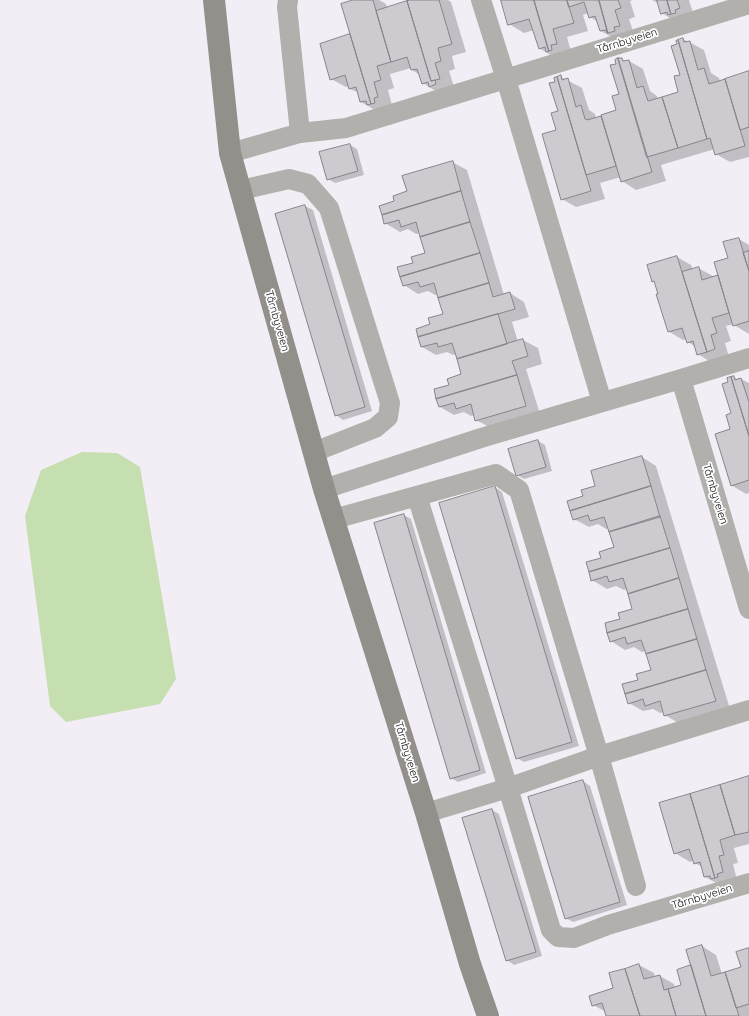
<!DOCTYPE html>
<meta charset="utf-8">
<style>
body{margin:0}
canvas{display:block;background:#f3eef5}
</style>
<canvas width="749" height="1016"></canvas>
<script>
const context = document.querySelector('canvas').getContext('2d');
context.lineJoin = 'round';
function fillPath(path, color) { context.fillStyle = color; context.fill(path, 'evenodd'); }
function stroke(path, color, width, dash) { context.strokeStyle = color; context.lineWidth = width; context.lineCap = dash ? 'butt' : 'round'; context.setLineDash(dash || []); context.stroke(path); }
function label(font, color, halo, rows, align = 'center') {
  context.font = font + ' Quicksand,sans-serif'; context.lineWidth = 3.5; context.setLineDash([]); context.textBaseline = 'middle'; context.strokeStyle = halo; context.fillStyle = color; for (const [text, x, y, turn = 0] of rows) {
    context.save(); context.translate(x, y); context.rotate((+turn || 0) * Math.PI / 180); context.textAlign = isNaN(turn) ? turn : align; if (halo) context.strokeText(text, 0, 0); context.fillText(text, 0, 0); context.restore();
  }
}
fillPath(new Path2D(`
 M82,452L117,453L140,467L176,679L160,704L66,722L50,706L25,516L41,470Z`), '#c5dfb1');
fillPath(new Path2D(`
 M357,0H379L386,4L387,8L415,0H448L451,2L466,52L452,56L455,69L449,71L454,87L437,92L423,83L420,75L412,70L411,68L390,74L394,88L388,90L392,105L375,110L361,102L359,93L350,89V86L346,87L331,79L351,35Z
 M502,0H633L630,1L635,17L629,19L634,34L615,39L601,31L598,22L590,17L588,13L583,15L588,31L567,37L571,52L554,57L539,48L534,30L524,33L509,24Z
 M652,0H689L694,16L676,22L662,13L659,4Z
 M683,39L688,42H689L704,50L711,73L719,78L720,81L749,72V157L730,162L716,154L715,149L661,165L666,181L636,190L622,181L621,177L600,183L605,199L576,207L562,199L557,131L559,112L556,82L561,77L582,88L589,110L595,114L596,118L618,111L620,95L617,64L622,59L626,62L629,61L643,69L650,91L657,96L658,99L680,92L681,75L678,45Z
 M350,145L357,149L364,175L335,183L328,179Z
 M452,162L467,170L504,295L510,293L524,302L529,317L512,322L518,342L523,340L538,348L542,364L526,369L540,414L491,428L476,420L475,415L471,416L464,412L454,415L440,407L450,386L463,375L456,354L453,355L447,352L436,355L422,347L417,329L431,325L444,314L438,294L435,295L428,291L418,294L404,285L414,263L426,253L420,233L416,234L408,229L400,232L385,223L396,202L408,192Z
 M305,206L313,210L372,411L343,420L336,415Z
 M739,239L749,245V334L734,325V324L726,326L731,341L725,343L729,357L712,363L698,354L696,347L688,342L687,339L683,340L668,331L655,282L653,281L677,257L691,265L693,270L698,268L713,276V278L719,276L729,259Z
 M734,377L738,380L741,379L749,383V493L746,494L731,485V429L732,414L729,383Z
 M538,441L545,445L552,471L524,479L517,475Z
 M642,457L656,466L730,709L680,724L665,715L664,712L660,713L653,709L643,711L629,703L639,681L652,671L646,651L642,652L634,647L625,650L611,641L621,619L633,609L627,589L624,590L616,586L607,589L592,580L602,558L615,548L609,528L606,529L598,524L589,527L574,519L584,497L596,486Z
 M495,487L502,492L579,746L524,762L517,758Z
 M404,515L411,519L486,773L458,782L451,778Z
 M749,777V844L734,848L738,863L733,864L737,880L720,885L705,877L702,867L695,863L694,860L690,862L675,853Z
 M583,781L590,786L627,905L573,922L565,918Z
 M492,810L499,814L542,956L514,965L507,960Z
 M702,946L716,955L722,974L742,967L749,949V1016H607L606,1012L593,1005L615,988L639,965L654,973L655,977L660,976L674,984L675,988L682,985Z`), '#0003');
const building = new Path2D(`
 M353,0H373L391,62L377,66L381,80L374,82L378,97L374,98L375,103L371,104L341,4Z
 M411,0H439L452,44L438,48L441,61L435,63L440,79L431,81L407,1Z
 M501,0H534L549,51L546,52L545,47L539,49L529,19L508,25Z
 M534,0H567L574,23L553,29L557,44L551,45L552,50L549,51Z
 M567,0H599L608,33H607L606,30L600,31L595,16L589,18L584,2L569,7Z
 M599,0H618L621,8L615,10L620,26L614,27L615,31L608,33Z
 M657,0H667L671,14L668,15L667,12L661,14Z
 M667,0H677L680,8L675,10L676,13L671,14Z
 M407,1L431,81L435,80L436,84L429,87L428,82L422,84L417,69L411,70L407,57L391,62L376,11Z
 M350,34L371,104L367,105L366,101L360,102L356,87L349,89L345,75L330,80L320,44Z
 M683,38L684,42L690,41L698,70L704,68L709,84L725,79L745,146L715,155L710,138L707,139L678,40Z
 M678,40L707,139L678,148L662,97L678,92L674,76L680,75L671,46L677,44L676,41Z
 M618,58L652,172L621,182L601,115L616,110L612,96L619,94L610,65L616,64L615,60Z
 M618,58H622L623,61L629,60L637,88L643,86L648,101L662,97L678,148L647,157Z
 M749,71V127L740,130L725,79Z
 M561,75L562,80L568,78L576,107L581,105L585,119H586L587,120L601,116L616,166L586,175L557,77Z
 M557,77L591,191L561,200L542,134L556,130L551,113L558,111L549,83L555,82L554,78Z
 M350,144L358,171L327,180L319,152Z
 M453,161L461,191L382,215L379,206L394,201L393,196L407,191L402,176Z
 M461,191L470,222L420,237L416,222L401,227L399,220L384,224L382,215Z
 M305,205L365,407L335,416L275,214Z
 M470,222L480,253L400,277L397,267L413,263L411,257L425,253L420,237Z
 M739,238L749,271V321L733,326L714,262L728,258L723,242Z
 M749,251V271L743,253Z
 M480,253L489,283L438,298L434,283L420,287L418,282L403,286L400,277Z
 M677,256L707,352L697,355L693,341L687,343L682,328L668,332L656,294H658L654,281L652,282L647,265Z
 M699,267L702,280L718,275L729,313L712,318L717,333L711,335L715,349L707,352L682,272Z
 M489,283L493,297L510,292L515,309L418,337L416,329L430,324L428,318L443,314L438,298Z
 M498,314L507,344L457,359L452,343L438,347L437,343L421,347L418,337Z
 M523,339L528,356L512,361L517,375L436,399L434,389L449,385L447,379L461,374L457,359Z
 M517,375L526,406L475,421L471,404L456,409L454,403L439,407L436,399Z
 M734,376L735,380L741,378L749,402V436L731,377Z
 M731,377L749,436V480L731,486L715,434L730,429L726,415L731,413L722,384L728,382L727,378Z
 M538,440L546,467L516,476L508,449Z
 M642,456L651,486L570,511L567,501L583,496L581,490L595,486L591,471Z
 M495,486L572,742L516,759L439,503Z
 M651,486L660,517L609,532L604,517L590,521L588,515L573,520L570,511Z
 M404,514L480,770L450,779L374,523Z
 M660,516L670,548L589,572L586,562L601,558L599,552L614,547L609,532Z
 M670,548L679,578L628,594L623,578L609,582L607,576L591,581L589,572Z
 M679,578L688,609L607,633L605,623L620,619L618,613L632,609L628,594Z
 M688,609L697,639L646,654L641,640L627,644L625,637L610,642L607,633Z
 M697,639L706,670L625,694L622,684L638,680L636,674L651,670L646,654Z
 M706,670L716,701L664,716L660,701L645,706L643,699L628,704L625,694Z
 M749,776V832L735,835L720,785Z
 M583,780L620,902L565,919L528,797Z
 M720,785L735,835L720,840L724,855L719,856L723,872L717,874L718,877L715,878L690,794Z
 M690,794L715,878L711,879L710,876L704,877L700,862L694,864L689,849L674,854L659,803Z
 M492,809L536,952L506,961L462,818Z
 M702,945L711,976L725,972L739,1016H706L686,950Z
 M749,948V1004L736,1008L725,972L741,967L736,952Z
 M639,964L644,979L660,975L664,990L668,989L676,1016H640L625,969Z
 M691,965L706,1016H676L668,989L681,985L677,970Z
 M625,969L640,1016H606L602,1003L592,1006L589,996L613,988L609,973Z`);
fillPath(building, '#cecad0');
stroke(building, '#88848a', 1);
stroke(new Path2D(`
 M288,0L287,7L300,133
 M481,0L506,79L602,402
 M230,153L300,133L346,128L749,4
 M241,190L289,179L308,184L329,208L390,403L388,417L375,428L314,452
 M681,379L749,609
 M324,489L481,438L681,379L749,358
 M417,496L508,788L551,930L558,937L574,938L608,925L749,883
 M334,519L496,474L519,490L599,756L636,886
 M426,813L508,788L599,756L749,710`), '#b1b0ac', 20);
stroke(new Path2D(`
 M214,0L230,153L324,489L426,813L470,964L488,1016`), '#93908c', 22);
label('11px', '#0e0d0f', '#fff', [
 ["Tårnbyveien",627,41,-17],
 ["Tårnbyveien",277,321,74],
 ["Tårnbyveien",715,494,73],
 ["Tårnbyveien",407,752,73],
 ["Tårnbyveien",702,897,-17]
]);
</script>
